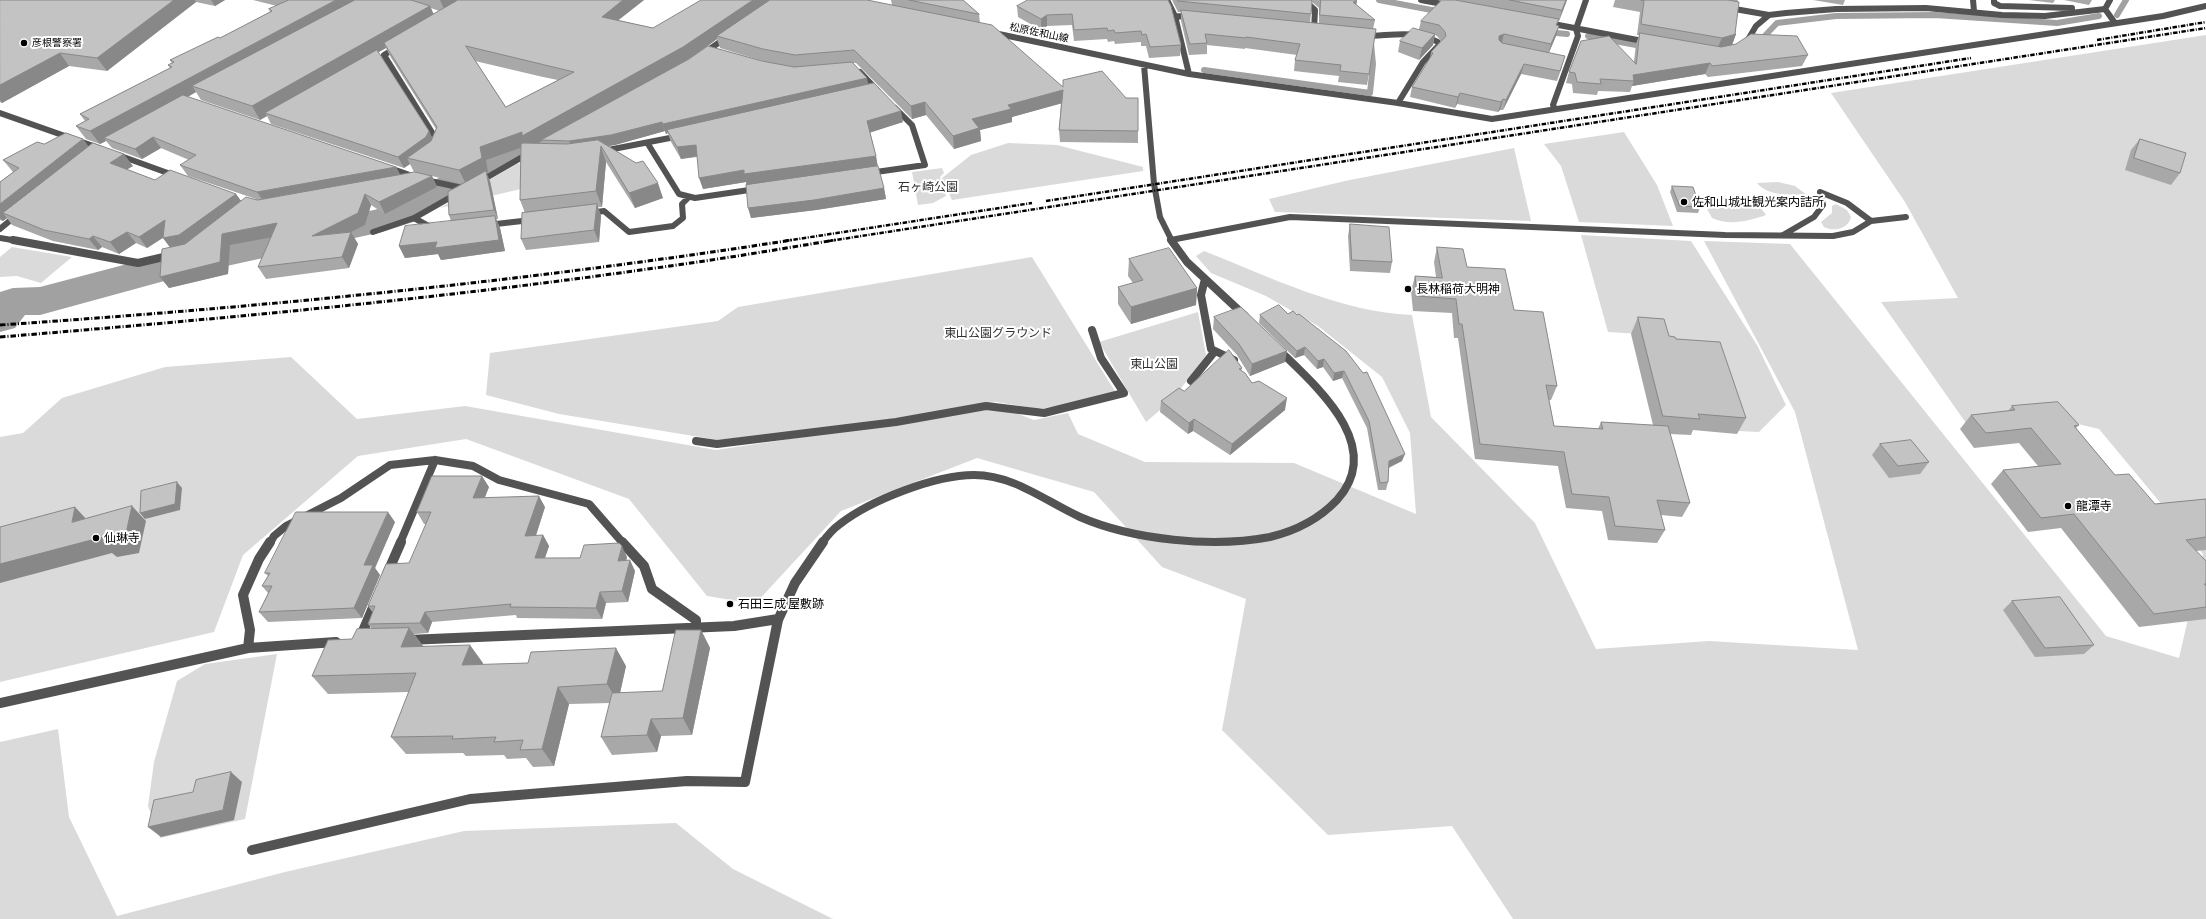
<!DOCTYPE html>
<meta charset="utf-8">
<style>
body{margin:0}
canvas{display:block;background:#fff}
</style>
<canvas width="2206" height="919"></canvas>
<script>
const context = document.querySelector('canvas').getContext('2d');
context.lineJoin = 'round';
function fillPath(path, color) { context.fillStyle = color; context.fill(path, 'evenodd'); }
function stroke(path, color, width, dash) { context.strokeStyle = color; context.lineWidth = width; context.lineCap = dash ? 'butt' : 'round'; context.setLineDash(dash || []); context.stroke(path); }
function label(font, color, halo, rows, align = 'center') {
  context.font = font + ' "Alegreya Sans","Noto Sans JP",sans-serif'; context.lineWidth = 4; context.setLineDash([]); context.textBaseline = 'middle'; context.strokeStyle = halo; context.fillStyle = color; for (const [text, x, y, turn = 0] of rows) {
    context.save(); context.translate(x, y); context.rotate((+turn || 0) * Math.PI / 180); context.textAlign = isNaN(turn) ? turn : align; if (halo) context.strokeText(text, 0, 0); context.fillText(text, 0, 0); context.restore();
  }
}
fillPath(new Path2D(`
 M2206,35V919H1513L1452,826L1328,835L1222,730L1246,599L1162,567L1094,492L977,458L841,511L755,604L707,596L629,499L466,439L358,456L243,555L214,632L0,682V437L23,433L62,398L165,367L291,357L357,419L465,406L716,450L985,410L1013,412L1034,420L1068,413L1078,434L1145,462L1294,463L1416,514L1410,433L1382,377L1318,326L1266,296L1211,273L1196,256L1204,251C1270,277 1340,312 1412,315L1431,417L1535,523L1596,649L1709,641L1858,650L1795,412L1704,241L1790,244L2106,636L2179,658L2203,554L2099,429L2061,420L1966,423L1881,302L1958,298L1905,202L1831,93Z
 M1624,132L1657,185L1673,226L1579,222L1561,166L1544,144Z
 M1008,143L1057,145L1143,167V171L952,200L942,178L971,155Z
 M1514,148L1531,221L1275,212L1269,199L1345,181Z
 M526,163L525,188L440,208L517,164Z
 M942,168L944,173L940,177L946,196L933,203L918,205L912,172Z
 M1778,182L1795,186L1807,195C1789,194 1769,197 1757,183Z
 M1713,200C1731,200 1756,197 1766,215C1748,221 1730,226 1712,218L1706,207Z
 M1836,204L1847,210L1851,217C1848,229 1835,232 1824,227L1821,222L1832,213V206Z
 M1581,235L1691,241L1757,345L1786,405L1759,432L1738,431L1657,335L1608,332Z
 M12,247L72,257L41,283L17,276L0,277V257Z
 M1032,257L1116,393L1066,405L1039,409L996,402L858,424L718,440L559,414L486,395L490,353L718,321L738,307Z
 M1198,312L1206,355L1173,399L1146,422L1099,342Z
 M277,654L245,819L160,838L148,806L154,762L177,681L205,664Z
 M58,729L69,817L117,916L285,872L464,831L676,823L733,869L833,919H0V742Z`), '#dadada');
stroke(new Path2D(`
 M1379,0L1442,12
 M2117,15L2126,0
 M1546,32L1567,34
 M1588,36L1647,47
 M1759,42L1777,23L1836,16L1935,15L2057,23L2099,16
 M1204,70L1370,93L1373,64L1371,44`), '#a1a1a1', 6);
fillPath(new Path2D(`
 M576,107L588,110L593,117L588,124L413,222L382,232L190,274L40,315H25L15,328L0,332V292L13,288L40,287L188,248L374,210L387,206L564,110Z`), '#a1a1a1');
stroke(new Path2D(`
 M1167,0L1175,16L1189,74
 M1304,0L1315,10L1314,30
 M1421,0L1448,5
 M1973,0L1974,11
 M1994,0V3L2000,6L2072,8
 M2110,0L2105,9L2115,23
 M1729,8L1769,15
 M1175,16L1191,17
 M1548,23L1648,42
 M994,33L1189,74L1398,103L1492,119L2163,16L2206,6
 M1365,36C1390,36 1415,29 1438,42L1439,45L1423,62L1398,103
 M1746,43L1756,26L1769,15L1786,13L1836,9L1926,8L2002,15L2045,16L2105,9
 M397,47L384,55L438,142
 M704,53L727,37
 M1144,65L1154,184L1160,217L1172,241
 M860,72L878,91
 M1555,109L1553,105L1578,36L1576,29L1586,0
 M0,113L99,148
 M648,144L679,194L695,198L756,189
 M603,151L680,136
 M118,155L176,176
 M390,168L421,179L467,189
 M869,173L925,165L912,125L895,108
 M479,182L529,153
 M1820,192L1847,203L1871,221
 M590,213L604,211L629,232L673,226L683,218L682,204L689,197
 M414,218L434,229
 M487,225L531,220
 M0,229L18,214
 M373,232L414,218L456,194
 M1783,235L1814,217L1823,205L1820,192
 M0,238L18,241
 M1171,240L1290,217L1725,235L1833,236L1853,232L1871,221L1906,217`), '#535353', 6);
stroke(new Path2D(`
 M13,240L138,263L172,255
 M1171,240L1187,262L1245,316
 M1205,279L1201,295L1211,349L1234,360
 M1191,381L1215,351
 M696,441L717,444L896,422L986,406L1044,413L1124,393L1101,358L1092,330
 M270,543L274,536L286,526L341,498L390,465L435,460L473,466L499,480L589,504L623,543
 M400,543L435,460
 M822,543C827,536 833,529 840,524C871,500 935,475 974,475C1014,475 1045,501 1080,517C1133,540 1213,548 1270,537C1295,531 1319,519 1337,500C1386,446 1317,387 1279,350`), '#535353', 8);
stroke(new Path2D(`
 M622,542L644,566L652,589L696,620V628
 M387,574L401,542
 M360,638L375,603
 M408,640L734,626L778,619
 M248,648L250,630L243,595L259,559L270,542
 M0,703L248,648L336,642
 M252,850L470,799L687,781L745,782L778,620L795,583L823,542`), '#535353', 10);
stroke(new Path2D(`
 M2097,40L2206,22
 M1046,201L1971,58
 M785,241L1032,203
 M829,241L2206,28`), '#000', 2.5, [4.5, 1.5, 1, 1.5]);
stroke(new Path2D(`
 M0,325C265,307 529,281 792,240
 M0,337C219,319 438,299 655,268C715,260 775,250 835,240`), '#000', 3, [5.5, 2, 1, 2]);
fillPath(new Path2D(`
 M0,0H225L215,6L196,2L107,71L69,66L2,103L0,102Z
 M253,0H644L618,20L653,28L892,5L891,0H963L979,14L980,23L1063,87L1126,98H1138V143L1060,142L1059,130L1061,103L1012,117V122L980,130L981,141L954,149L926,115L912,119L856,63H852L868,85L903,122L870,132L876,156L877,166L884,188L886,199L816,210L751,218L746,182L703,189L697,157L681,159L671,142L668,133L666,134L665,131L615,145L608,146L663,198L635,208L606,162L602,207H598L601,216L599,242L526,250L521,239L525,213L520,200L521,148L486,160L488,172L486,173L490,181L498,219H496L500,228L505,251L441,260L438,254L405,258L399,246L451,221L449,215L463,184L432,176L437,187L385,214L371,205L365,225L350,232H351L358,244L349,268L266,279L258,267L271,237L230,245L228,274L169,288L160,277L170,247L163,238L147,248L136,243L119,254L102,247L98,250L53,241L12,225L7,218L3,221L0,220V182L13,172L3,160L44,144L83,139L88,146L133,166L126,169L155,180L236,194L241,201L256,199L188,176L180,165L189,160L161,148L142,159L112,148L106,141L100,144L86,139L76,126L85,121L80,114L170,68L168,65L172,63L170,60L220,38L270,12L269,9L277,6ZM431,8L439,11L433,14ZM717,39L720,48L766,62L762,61L708,46ZM386,48L390,56L436,129L432,138L429,131L378,52ZM475,61L543,77L558,80L506,107ZM196,92L201,100L260,120L267,116L271,124L404,168L410,164L414,172L400,175L396,167L188,97Z
 M1168,0L1181,45L1180,56L1149,58L1146,46H1141V42L1115,44L1114,41L1108,42L1107,39L1074,41L1072,25L1047,26L1041,30L1018,17L1017,6Z
 M1172,0H1356V5L1375,20L1373,29L1369,74L1367,85L1338,82L1339,76L1294,71L1295,60L1297,55L1245,48V49L1207,45V54L1189,55L1181,21V12H1178ZM1312,2L1319,8V24L1310,23Z
 M1442,0H1567L1559,21L1558,20L1557,25L1556,36L1549,53L1562,67L1557,81L1521,74L1503,110H1500L1498,112L1457,104L1455,108L1410,97L1412,87L1430,58L1431,52L1441,41L1437,36L1435,35L1433,45L1419,60L1398,52L1400,41L1419,29L1421,21Z
 M1615,0H1738L1737,2L1735,34H1736L1732,45L1808,55L1802,66L1708,77L1705,74L1632,86L1630,92L1598,91L1597,95L1573,93L1572,84L1566,83L1569,72L1634,61L1636,44L1639,35H1637L1640,12L1613,7Z
 M1813,0H1845L1843,5Z
 M2029,0H2055L2053,3Z
 M2064,0H2092L2089,5Z
 M2140,139L2180,173L2171,185L2125,170L2131,150Z
 M1672,186L1700,207L1698,213L1677,212L1670,192Z
 M1350,224L1392,262L1390,273L1350,271L1348,236Z
 M1437,247L1467,267L1514,310L1557,386L1551,400H1549L1554,426L1598,429L1601,422L1653,425L1631,334L1638,317L1669,336L1676,339L1746,418L1737,434L1693,430L1691,435L1670,434L1690,503L1682,517L1661,515L1665,530L1657,543L1608,540L1602,511L1566,508L1558,466L1475,459L1458,338H1454L1452,313L1413,311L1411,291L1415,276L1436,277L1434,262Z
 M1129,259L1197,288L1196,305L1131,324L1118,304V287L1133,283L1128,276Z
 M1288,314L1297,315L1346,351L1402,461L1389,468L1388,482L1386,490H1378L1367,428L1342,378L1333,381L1323,367L1317,369L1304,355L1295,358L1259,323L1260,315Z
 M1214,317L1285,362L1250,376L1237,355L1213,329Z
 M1242,368L1241,371L1252,383L1285,410L1230,455L1193,431L1188,434L1160,412L1161,401Z
 M2012,406L2079,425L2076,428L2115,475L2155,504L2206,499V550L2196,551L2206,561V619L2139,627L2061,528L2028,532L1991,484L2003,470L2038,466L2019,443L1974,448L1960,429L1971,415L2008,411Z
 M1880,444L1929,462L1920,474L1889,478L1872,455Z
 M489,487L485,497L545,507L536,536L543,535L549,546L545,558L627,557L626,560L635,571L628,602L606,603L602,619L517,618L516,615L432,622L428,633L414,634L423,646L483,663L482,665L626,666L620,693L662,691L701,630L710,648L692,735L661,736L657,752L612,755L601,737L610,703L569,704L554,766L533,767L526,758L507,759L504,755L466,756L463,753L406,754L391,737L409,692L328,694L312,676L352,639L372,629L368,624L373,613L368,606L409,563L426,524H424L417,512Z
 M395,522L375,568L380,575L362,618L268,622L259,612L268,593L262,586L268,576L265,573Z
 M2012,601L2094,645L2084,654L2035,657L2003,610Z`), '#a8a8a8');
fillPath(new Path2D(`
 M174,0H195L196,2L107,71L97,58Z
 M211,0H225L215,6Z
 M336,0H367L192,86L196,92L109,139L104,138L106,141L100,144L90,131Z
 M440,0H468L446,13Z
 M623,0H644L606,30L602,17Z
 M753,0H775L717,36V39L687,60L541,140L542,141L528,149L526,146L486,160L488,172L486,173L490,181L498,219L494,210L466,184L459,170L480,147Z
 M1566,0H1567L1559,21L1562,10Z
 M1357,1L1355,12L1353,2Z
 M430,6L436,19L384,43L386,48L270,114L265,113L267,116L260,120L252,106Z
 M1047,15V26L1041,30V19Z
 M1559,26L1556,36L1548,54L1551,44Z
 M1435,34L1433,45L1419,60L1422,48Z
 M1504,34L1501,45L1496,46L1499,36Z
 M1736,34L1732,45L1717,49L1722,38Z
 M60,53L69,66L2,103L0,100V85Z
 M1710,63L1705,74L1632,86L1634,81L1633,75Z
 M1524,64L1521,74L1503,110L1506,100Z
 M867,78L869,87L667,130L668,133L666,134L663,124Z
 M1063,90V103L1012,117V122L980,130L981,141L954,149L953,136L972,119L1008,105Z
 M1460,93L1457,104L1455,108L1458,97Z
 M1503,99L1500,110L1498,112L1501,102Z
 M925,102L926,115L912,119L911,106Z
 M901,111L903,122L869,133L867,121Z
 M662,122L665,131L615,145L601,147L606,162L602,207L596,191L573,150L569,141Z
 M429,131L434,141L407,158L410,164L404,168L398,157Z
 M153,137L161,148L142,159L135,149Z
 M83,139L92,151L3,213L7,218L3,221L0,218V204Z
 M696,145L699,156L681,159L677,147Z
 M124,154L133,166L118,175L110,163Z
 M876,156L878,167L747,186L746,182L703,189L699,178L744,170Z
 M396,167L402,178L264,202L257,192Z
 M432,176L437,187L385,214L379,202Z
 M658,183L663,198L635,208L629,193Z
 M884,188L886,199L816,210L751,218L748,208Z
 M236,194L244,205L188,246L172,250L163,238Z
 M365,194L371,205L365,225L319,248L312,236Z
 M597,204L601,216L599,242L594,230Z
 M495,216L500,228L505,251L441,260L438,254L405,258L399,246Z
 M165,220L173,231L147,248L139,237Z
 M277,223L284,235L230,245L228,274L169,288L160,277L222,234Z
 M127,232L136,243L119,254L110,242Z
 M351,232L358,244L349,268L342,257Z
 M93,236L102,247L98,250L89,239Z
 M1197,288L1196,305L1131,324V307Z
 M1305,347L1304,355L1295,358L1297,351Z
 M1287,351L1285,362L1250,376L1252,364Z
 M1324,359L1323,367L1317,369L1318,361Z
 M1344,371L1342,378L1333,381L1334,373Z
 M1287,398L1285,410L1230,455L1232,444Z
 M1194,419L1193,431L1188,434L1189,423Z
 M1405,454L1402,461L1387,468L1389,461Z
 M482,476L489,487L480,509L473,498Z
 M177,482L182,488L180,510L145,519L140,513Z
 M539,496L545,507L532,547L525,536Z
 M132,506L146,521L139,553L117,557L112,553L0,583V564Z
 M75,507L89,522H72Z
 M388,512L395,522L375,568L380,575L362,618L354,608L364,565Z
 M543,535L549,546L541,569L535,558Z
 M622,546L627,557L624,572L618,561Z
 M630,560L635,571L628,602L622,591Z
 M600,592L606,603L602,619L596,608Z
 M425,612L432,622L428,633L420,623Z
 M409,628L423,646L416,666L401,647Z
 M701,630L710,648L692,735L683,718Z
 M470,645L483,663L476,683L462,665Z
 M616,648L626,666L618,702L607,684Z
 M558,687L569,704L554,766L542,749Z
 M651,719L661,736L657,752L647,735Z
 M231,772L242,782L234,820L161,837L148,827Z`), '#888');
const building = new Path2D(`
 M0,0H174L97,58L60,53L0,85Z
 M289,0H336L90,131L76,126L89,119L80,114L172,67L168,65L174,62L170,60L218,37L220,38L272,11L269,9Z
 M355,0H411L430,6L252,106L192,86Z
 M458,0H623L602,17L653,28L701,0H753L683,47L522,136V132L480,147L482,158L459,170L407,158L431,141L437,127L384,43ZM466,46L574,72L506,107Z
 M770,0H867L992,25L1063,87V80L1102,71L1126,98H1138V131L1059,130L1063,90L1008,105L1011,109L972,119L979,128L953,136L925,102L911,106L854,50L795,55L763,49L717,36Z
 M909,0H963L979,14Z
 M1028,0H1168L1171,6L1181,45L1150,47L1146,34L1142,35L1141,31L1115,33L1114,30L1108,31L1107,28L1074,30L1072,14L1047,15L1041,19L1017,6Z
 M1178,0H1311L1312,1L1311,14L1178,1Z
 M1321,0H1356L1357,1L1353,2L1375,20L1320,15Z
 M1442,0H1455L1559,19L1556,25L1559,26L1551,44L1504,34L1499,36V40L1502,43L1565,56L1560,71L1524,64L1506,100L1503,99L1501,102L1460,93L1458,97L1412,87L1433,53L1431,52L1446,36L1445,32L1439,25L1421,21Z
 M1510,0H1566L1562,10Z
 M1641,0H1728L1739,2L1735,34H1736L1722,38L1641,24L1644,1Z
 M1181,10L1376,29L1369,74L1340,71L1341,65L1295,60L1300,44L1246,37V38L1205,34L1207,43L1190,44Z
 M1413,28L1435,34L1422,48L1400,41Z
 M1640,33L1721,47L1736,44L1751,34L1797,36L1808,55L1712,66L1710,63L1633,75L1634,81L1600,79L1601,84L1577,82L1575,73L1569,72L1581,41L1609,36L1636,64Z
 M708,46L762,61L794,67L852,62L867,78L663,124L662,122L611,135L569,141L541,140L689,59Z
 M377,50L429,131L426,137L398,157L265,113Z
 M874,83L901,111L867,121L876,156L744,174V170L699,178L696,145L677,147L667,130Z
 M183,95L396,167L257,192L180,165L196,155L153,137L135,149L104,138Z
 M66,133L83,139L0,204V182L19,168L3,160L37,142L44,144Z
 M2140,139L2186,153L2180,173L2134,158Z
 M598,140L636,163L643,161L658,183L629,193L601,146L596,191L520,200L521,144L523,143L567,144Z
 M93,143L124,154L110,163L155,180L170,170L236,194L179,235L163,238L165,220L139,237L127,232L110,242L93,236L89,239L44,230L3,213Z
 M878,166L884,188L814,200L748,208L746,185Z
 M486,171L494,210L449,215L448,192Z
 M415,172L432,176L379,202L365,194L358,213L312,236L351,232L342,257L258,267L277,223L222,234L220,262L160,277L162,249L185,244L246,197L257,200Z
 M1672,186L1693,187L1700,207L1680,206Z
 M597,204L594,230L521,239L522,213Z
 M495,216L499,240L435,248L437,242L399,246L405,226Z
 M1350,224L1389,227L1392,262L1352,260Z
 M1437,247L1463,249L1467,267L1505,269L1514,310L1543,312L1557,386L1546,385L1554,426L1603,429L1601,422L1668,426L1690,503L1657,500L1665,530L1615,526L1609,497L1572,494L1564,452L1480,444L1462,324H1459L1456,299L1417,296L1415,276L1442,278Z
 M1169,248L1197,288L1131,307L1118,287L1143,280L1129,259Z
 M1279,305L1288,314L1293,311L1297,315L1299,314L1346,351L1363,373L1367,372L1405,454L1389,461L1388,482L1380,483L1369,421L1344,371L1334,373L1324,359L1318,361L1305,347L1297,351L1260,315Z
 M1241,307L1287,351L1252,364L1239,344L1214,317Z
 M1638,317L1664,319L1669,336L1675,337L1676,339L1720,342L1746,418L1698,414L1700,419L1663,416Z
 M1229,350L1242,368L1239,369L1245,373L1252,383L1259,381L1287,398L1232,444L1194,419L1189,423L1161,401L1179,388L1184,391Z
 M2058,402L2079,425L2074,426L2115,475L2129,474L2155,504L2206,499V537L2186,540L2206,561V584H2204L2206,586V607L2154,614L2074,514L2041,518L2003,470L2061,464L2031,428L1986,433L1971,415L2015,410L2012,406Z
 M1911,440L1929,462L1898,466L1880,444Z
 M432,476H482L473,498L539,496L525,536L543,535L535,558H580L584,545L619,543L622,546L618,561L630,560L622,591L600,592L596,608L510,607L511,604L425,612L420,623L368,624L375,606H368L386,564L409,563L431,512H417Z
 M177,482L175,504L140,513L141,491Z
 M132,506L125,538L102,543L103,537L0,564V527L75,507L72,522Z
 M296,512H388L364,565H373L354,608L259,612L272,586H262L270,573H265Z
 M2060,597L2094,645L2045,648L2012,601Z
 M409,628L401,647L470,645L462,665L528,663L531,652L616,648L607,684L558,687L542,749L520,750L523,740L494,742L496,737L452,739L453,736L391,737L416,673L312,676L328,640L352,639L357,629Z
 M676,630H701L683,718L651,719L647,735L601,737L612,693L662,691Z
 M231,772L223,810L148,827L154,800L193,792L196,780Z`);
fillPath(building, '#c3c3c3');
stroke(building, '#888', 1);
for (const [x, y, r, color] of [
 [24,43,4,"#000"],
 [1684,202,4,"#000"],
 [1408,289,4,"#000"],
 [2068,506,4,"#000"],
 [96,538,4,"#000"],
 [730,604,4,"#000"]
]) { const dot = new Path2D(); dot.arc(x, y, r, 0, 2 * Math.PI); context.fillStyle = color; context.fill(dot); stroke(dot, '#fff', 1.5); }
label('10px', '#000', '#fff', [
 ["松原佐和山線",1039,33,12]
]);
label('10px', '#000', '#fff', [
 ["彦根警察署",32,43]
], 'left');
label('12px', '#313131', '#fff', [
 ["石ヶ崎公園",928,187],
 ["東山公園グラウンド",998,333],
 ["東山公園",1154,364]
]);
label('12px', '#000', '#fff', [
 ["佐和山城址観光案内詰所",1692,202],
 ["長林稲荷大明神",1416,289],
 ["龍潭寺",2076,506],
 ["仙琳寺",104,538],
 ["石田三成 屋敷跡",738,604]
], 'left');
</script>
